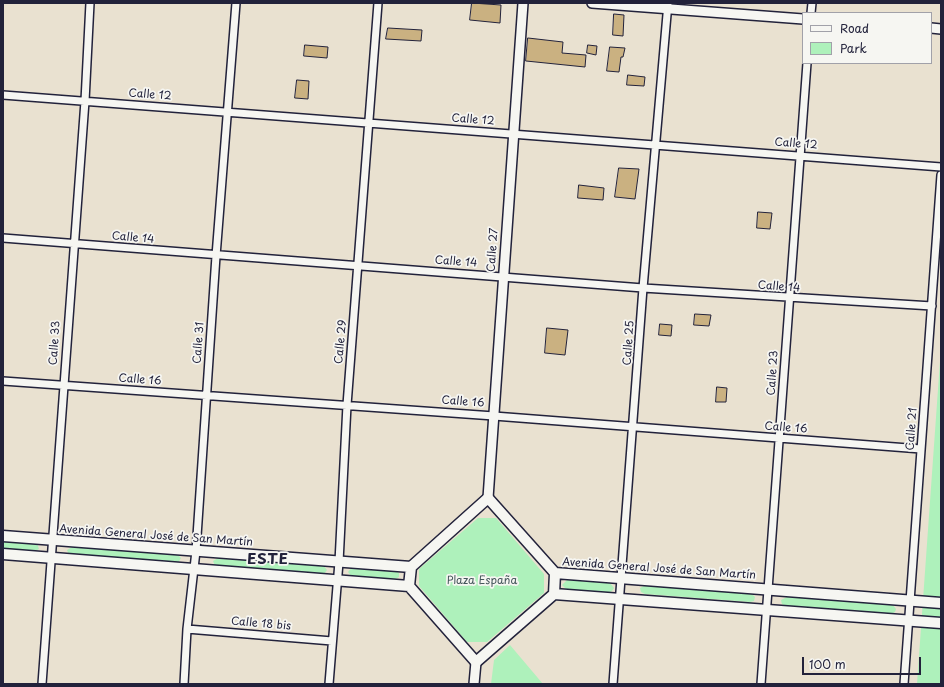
<!DOCTYPE html>
<meta charset="utf-8">
<style>
body{margin:0}
#map{position:relative;width:944px;height:687px;overflow:hidden;background:#e9e1d0;font-family:"Playpen Sans",sans-serif}
canvas{display:block}
.frame{position:absolute;inset:0;border:4px solid #22223b;pointer-events:none}
.legend{position:absolute;left:802px;top:12px;width:130px;height:52px;box-sizing:border-box;background:#f6f6f2;border:1px solid #a1a1a9;margin:0;padding:5px 7px;list-style:none;font-size:12px;color:#22223b}
.legend li{display:flex;align-items:center;gap:8px;height:20px}
.legend b{width:20px;border:1px solid #a1a1a9}
.scale{position:absolute;left:802px;top:657px;width:119px;height:18px;box-sizing:border-box;border:2px solid #22223b;border-top:0;padding-left:5px;font-size:12px;line-height:14px;white-space:nowrap;color:#22223b;-webkit-text-stroke:3px #f6f6f2;paint-order:stroke}
</style>
<div id="map">
<canvas width="944" height="687"></canvas>
<div class="frame"></div>
<ul class="legend">
<li><b style="height:5px;background:#f6f6f2"></b>Road</li>
<li><b style="height:11px;background:#aef1bb"></b>Park</li>
</ul>
<div class="scale">100 m</div>
</div>
<script>
const context = document.querySelector('canvas').getContext('2d');
context.lineJoin = 'round';
function fillPath(path, color) { context.fillStyle = color; context.fill(path, 'evenodd'); }
function stroke(path, color, width, dash) { context.strokeStyle = color; context.lineWidth = width; context.lineCap = dash ? 'butt' : 'round'; context.setLineDash(dash || []); context.stroke(path); }
function label(font, color, halo, rows, align = 'center') {
  context.font = font + ' "Playpen Sans",sans-serif'; context.lineWidth = 3.5; context.setLineDash([]); context.textBaseline = 'middle'; context.strokeStyle = halo; context.fillStyle = color; for (const [text, x, y, turn = 0] of rows) {
    context.save(); context.translate(x, y); context.rotate((+turn || 0) * Math.PI / 180); context.textAlign = isNaN(turn) ? turn : align; if (halo) context.strokeText(text, 0, 0); context.fillText(text, 0, 0); context.restore();
  }
}
fillPath(new Path2D(`
 M941,347V684H917Z
 M478,518H496L544,574V593L487,642H467L419,586V569Z
 M3,540L37,543L39,549L33,552L3,550Z
 M72,547L177,554L181,558L178,563L69,555L67,550Z
 M218,558L323,565L327,570L324,574L215,566L213,561Z
 M352,567L395,571L399,573V577L393,580L352,577L348,572Z
 M567,580L610,583L614,588L612,591L608,593L566,589L562,585Z
 M646,585L751,593L755,597L754,601L750,602L645,594L641,592L640,588Z
 M787,597L892,604L896,609L895,612L891,614L786,606L782,604L781,600Z
 M510,645L543,684H491L494,660Z`), '#aef1bb');
const building = new Path2D(`
 M472,3L501,5L500,23L470,20Z
 M614,14L624,15L623,36L613,35Z
 M388,28L422,30L421,41L386,39Z
 M528,38L563,42L562,53L586,55L585,67L526,61Z
 M305,45L328,47L327,58L304,56Z
 M588,45L597,46L596,55L587,53Z
 M610,47L625,48L623,57H621L619,72L607,71Z
 M628,75L645,77L644,86L627,85Z
 M297,80L309,81L308,99L295,98Z
 M619,168L639,169L635,199L615,197Z
 M579,185L604,188L603,200L578,198Z
 M758,212L772,213L770,229L757,228Z
 M695,314L711,315L709,326L694,325Z
 M660,324L672,325L671,336L659,335Z
 M547,328L568,330L565,355L545,353Z
 M717,387L727,388L726,402H716Z`);
fillPath(building, '#cab181');
stroke(building, '#22223b', 1);
const minor = new Path2D(`
 M811,13L812,3
 M3,95L941,167
 M3,238L643,288L932,306
 M3,381L494,416L921,449
 M187,629L332,641
 M42,684L85,101L90,3
 M184,684L187,629L196,551L216,256L236,3
 M329,684L339,562L347,405L378,3
 M613,684L643,288L668,3
 M761,684L807,63
 M904,684L941,175`);
const tertiary = new Path2D(`
 M592,3L803,19
 M931,28L941,29
 M488,498L523,3
 M474,684L476,662`);
const secondary = new Path2D(`
 M3,536L411,567L488,498L555,573L941,603
 M3,554L409,586L476,662L554,594L941,623
 M409,586L411,567
 M554,594L555,573`);
stroke(minor, '#22223b', 10);
stroke(tertiary, '#22223b', 12);
stroke(secondary, '#22223b', 13);
stroke(minor, '#f6f6f2', 7);
stroke(tertiary, '#f6f6f2', 9);
stroke(secondary, '#f6f6f2', 10);
label('11px', '#22223b', '#f6f6f2', [
 ["Calle 12",150,95,4],
 ["Calle 12",473,120,4],
 ["Calle 12",796,144,4],
 ["Calle 14",133,238,5],
 ["Calle 27",493,250,-86],
 ["Calle 14",456,262,4],
 ["Calle 14",779,287,4],
 ["Calle 29",341,342,-85],
 ["Calle 33",55,343,-86],
 ["Calle 31",199,343,-86],
 ["Calle 25",629,343,-86],
 ["Calle 23",773,373,-86],
 ["Calle 16",140,380,4],
 ["Calle 16",463,402,4],
 ["Calle 16",786,428,4],
 ["Calle 21",912,429,-86],
 ["Avenida General José de San Martín",156,536,4],
 ["Avenida General José de San Martín",659,569,4],
 ["Calle 18 bis",261,624,5]
]);
label('11px', '#45565b', '#f6f6f2', [
 ["Plaza España",482,581]
]);
context.letterSpacing = '1px';
label('bold 15px', '#22223b', '#f6f6f2', [
 ["ESTE",268,560]
]);
context.letterSpacing = '0px';
</script>
